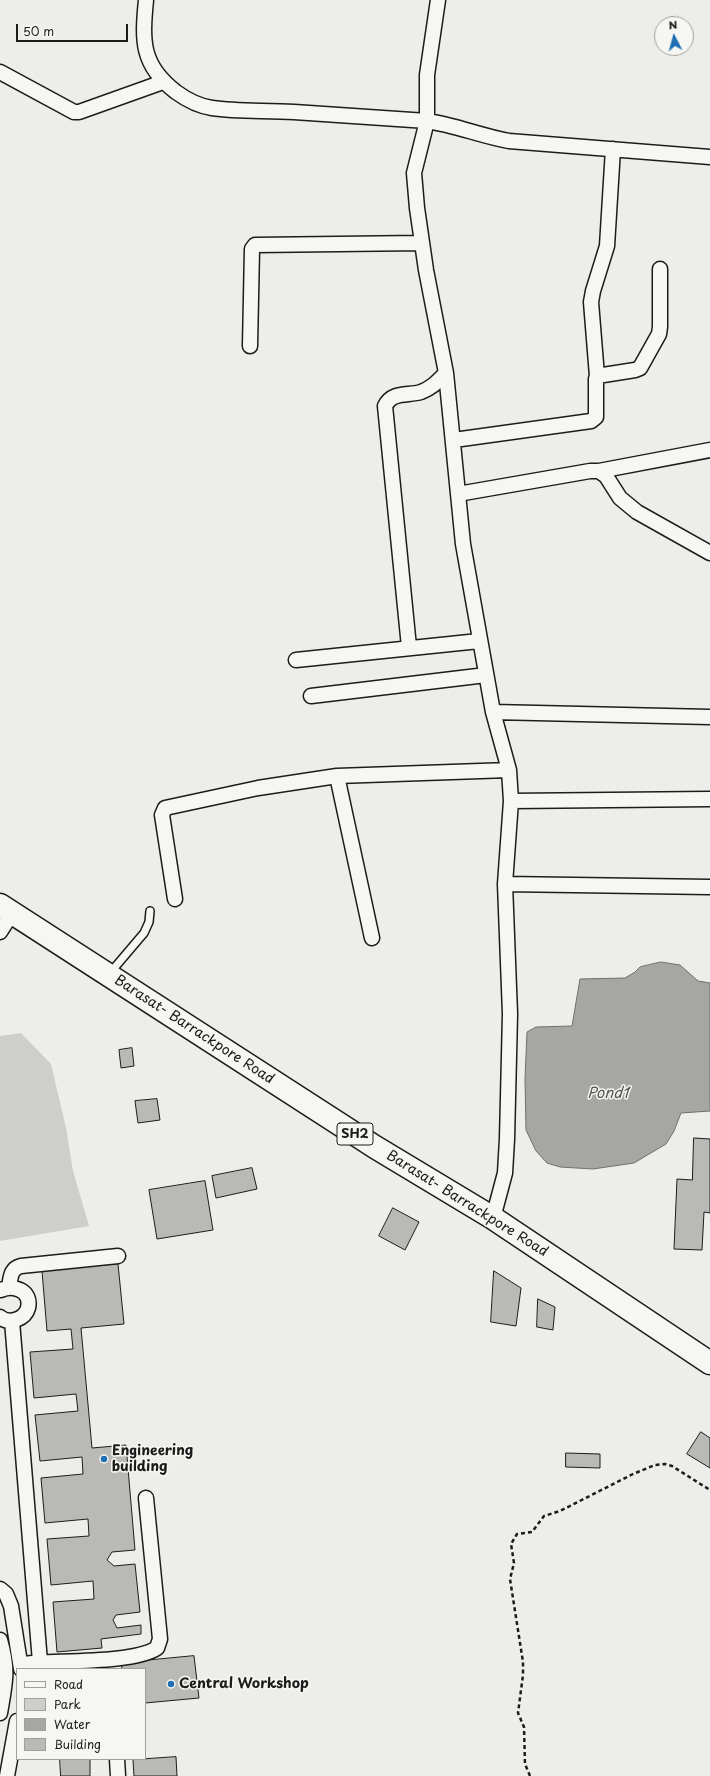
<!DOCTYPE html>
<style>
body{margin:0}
#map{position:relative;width:710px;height:1776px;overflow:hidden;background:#edede9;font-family:"Playpen Sans",sans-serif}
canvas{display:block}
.legend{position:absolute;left:16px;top:1668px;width:130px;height:92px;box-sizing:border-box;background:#f6f6f2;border:1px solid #9f9f9c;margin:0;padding:5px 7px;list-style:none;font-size:12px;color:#1c1c1c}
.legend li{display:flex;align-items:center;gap:8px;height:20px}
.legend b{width:20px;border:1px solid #9f9f9c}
.north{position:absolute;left:654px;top:16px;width:40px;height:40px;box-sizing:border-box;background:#f6f6f2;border:1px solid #9f9f9c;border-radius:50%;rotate:354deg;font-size:11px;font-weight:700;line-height:16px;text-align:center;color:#1c1c1c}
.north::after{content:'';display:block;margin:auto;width:14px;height:18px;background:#1f6fb2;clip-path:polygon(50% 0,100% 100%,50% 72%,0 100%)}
.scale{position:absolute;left:16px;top:24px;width:112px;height:18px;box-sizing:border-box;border:2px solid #1c1c1c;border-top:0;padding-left:5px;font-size:12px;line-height:14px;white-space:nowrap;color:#1c1c1c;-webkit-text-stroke:3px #f6f6f2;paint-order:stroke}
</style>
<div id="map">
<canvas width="710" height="1776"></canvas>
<ul class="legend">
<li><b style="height:5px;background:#f6f6f2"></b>Road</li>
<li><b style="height:11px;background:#cececb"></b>Park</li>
<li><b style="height:11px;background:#a6a6a3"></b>Water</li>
<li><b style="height:11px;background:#b9b9b6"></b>Building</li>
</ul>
<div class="north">N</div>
<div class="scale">50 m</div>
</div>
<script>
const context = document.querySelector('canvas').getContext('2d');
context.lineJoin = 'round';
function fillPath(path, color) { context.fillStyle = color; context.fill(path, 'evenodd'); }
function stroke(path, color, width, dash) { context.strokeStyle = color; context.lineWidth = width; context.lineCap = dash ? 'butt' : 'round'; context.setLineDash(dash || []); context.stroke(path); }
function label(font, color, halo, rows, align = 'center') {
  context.font = font + ' "Playpen Sans",sans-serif'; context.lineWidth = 3; context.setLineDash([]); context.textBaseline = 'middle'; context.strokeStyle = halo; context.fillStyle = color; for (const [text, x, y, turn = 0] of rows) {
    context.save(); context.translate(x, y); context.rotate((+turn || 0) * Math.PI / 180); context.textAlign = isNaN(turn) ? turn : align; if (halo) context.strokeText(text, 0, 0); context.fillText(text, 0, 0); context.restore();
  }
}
fillPath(new Path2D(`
 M21,1033L51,1064L66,1128L73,1171L89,1226L0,1241V1036Z`), '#cececb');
const water = new Path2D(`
 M661,962L680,965L698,981L710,983V1111L681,1113L674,1131L666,1144L634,1163L593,1169L560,1167L547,1163L536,1151L526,1130L525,1079L527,1032L536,1027L572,1026L580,979L625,978L635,972L640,967Z`);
fillPath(water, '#a6a6a3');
stroke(water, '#6f6f6d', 1);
const building = new Path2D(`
 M132,1048L134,1066L121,1068L119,1050Z
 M157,1099L160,1120L138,1123L135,1101Z
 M694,1138L710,1139V1213L704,1212L702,1250L674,1249L677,1179L692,1180Z
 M252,1168L257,1189L216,1198L212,1176Z
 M205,1181L213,1230L157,1239L149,1190Z
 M393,1208L419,1222L405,1250L379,1236Z
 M118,1264L124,1324L81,1328L92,1448L126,1445L135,1550L112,1552L107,1560L114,1566L135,1564L140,1612L116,1615L113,1620L117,1628L141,1625V1634L101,1639L102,1648L57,1652L53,1602L94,1599L93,1581L51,1585L47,1539L89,1536L88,1519L45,1523L41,1478L83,1474L82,1457L40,1461L35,1415L78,1411L76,1394L34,1398L30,1352L73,1349L71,1329L47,1331L42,1271Z
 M494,1271L521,1288L516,1326L491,1322Z
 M538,1299L555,1307L553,1330L537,1327Z
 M701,1432L710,1438V1468L687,1454Z
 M566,1453L600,1454V1468L566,1467Z
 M194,1656L199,1698L145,1703V1669H122L121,1663Z
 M176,1757L177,1776H134L133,1760Z
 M60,1759H90V1776H61Z`);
fillPath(building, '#b9b9b6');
stroke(building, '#1c1c1c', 1);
const lane = new Path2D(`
 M110,973L144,933L149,922L150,911`);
const street = new Path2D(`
 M146,0C142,41 141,65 176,92C187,100 198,106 212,108C238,112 267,110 294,112C338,115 383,118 427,121L414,173L417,208L426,270L446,373L463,544L493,712L509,770L511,801L505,884L510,1014L507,1139L505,1173L493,1218
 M438,0L427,75V121C455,125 481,136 509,141L710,157
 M0,72L74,112H79L163,82
 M250,346L252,249L255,245L421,243
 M597,376L591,302L593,291L607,246L613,149
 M454,440L591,421L596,417V379L597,376L635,370L640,368L659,334L660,327V269
 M599,471L710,450
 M458,494L590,471H599L606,476L620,498L637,512L710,553
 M409,647L385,406C392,391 408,396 421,392C432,388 438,381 446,373
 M296,660L479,641
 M311,696L486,675
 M493,712L710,717
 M337,776L372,938
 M511,801L710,799
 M505,884L710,887
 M175,899L162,815L165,808L258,788L337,776L509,770
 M0,932L12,913
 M9,1287C11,1277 10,1269 21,1266L118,1256
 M0,1317C9,1325 25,1319 28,1308C32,1291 14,1284 1,1290
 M12,1321L40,1662
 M0,1589L6,1594L11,1606L21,1669
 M0,1640C9,1671 5,1683 0,1713
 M22,1664C54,1660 133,1664 157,1648L160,1639L146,1498
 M117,1759L118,1776
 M7,1776L17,1721`);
const primary = new Path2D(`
 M0,905L375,1147L493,1218L710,1363`);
stroke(lane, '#1c1c1c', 10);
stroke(street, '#1c1c1c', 17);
stroke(primary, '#1c1c1c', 25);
stroke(new Path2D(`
 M530,1776L525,1764L524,1727L518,1713L523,1675V1662L510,1579L514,1563L511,1544L517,1534L532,1532L544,1516L560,1511L633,1474L655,1465L665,1464L672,1466L710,1490`), '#1c1c1c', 2.5, [4, 3]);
stroke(lane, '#f6f6f2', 7);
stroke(street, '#f6f6f2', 14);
stroke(primary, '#f6f6f2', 22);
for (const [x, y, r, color] of [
 [104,1459,4,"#1f6fb2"],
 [171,1684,4,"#1f6fb2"]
]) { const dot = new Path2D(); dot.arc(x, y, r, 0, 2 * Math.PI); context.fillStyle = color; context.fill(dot); stroke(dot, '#f6f6f2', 1.5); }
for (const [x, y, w] of [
 [355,1134,36]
]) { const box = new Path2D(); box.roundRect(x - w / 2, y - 11, w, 22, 3); context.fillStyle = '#f6f6f2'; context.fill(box); stroke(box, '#1c1c1c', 1); }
label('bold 13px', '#1c1c1c', null, [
 ["SH2",355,1134]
]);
label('14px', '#1c1c1c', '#f6f6f2', [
 ["Barasat- Barrackpore Road",194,1030,33],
 ["Barasat- Barrackpore Road",467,1204,32]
]);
label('bold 14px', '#1c1c1c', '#f6f6f2', [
 ["Engineering",112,1451],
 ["building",112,1467],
 ["Central Workshop",179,1684]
], 'left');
label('italic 15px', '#535352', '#f6f6f2', [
 ["Pond1",608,1094]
]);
</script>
